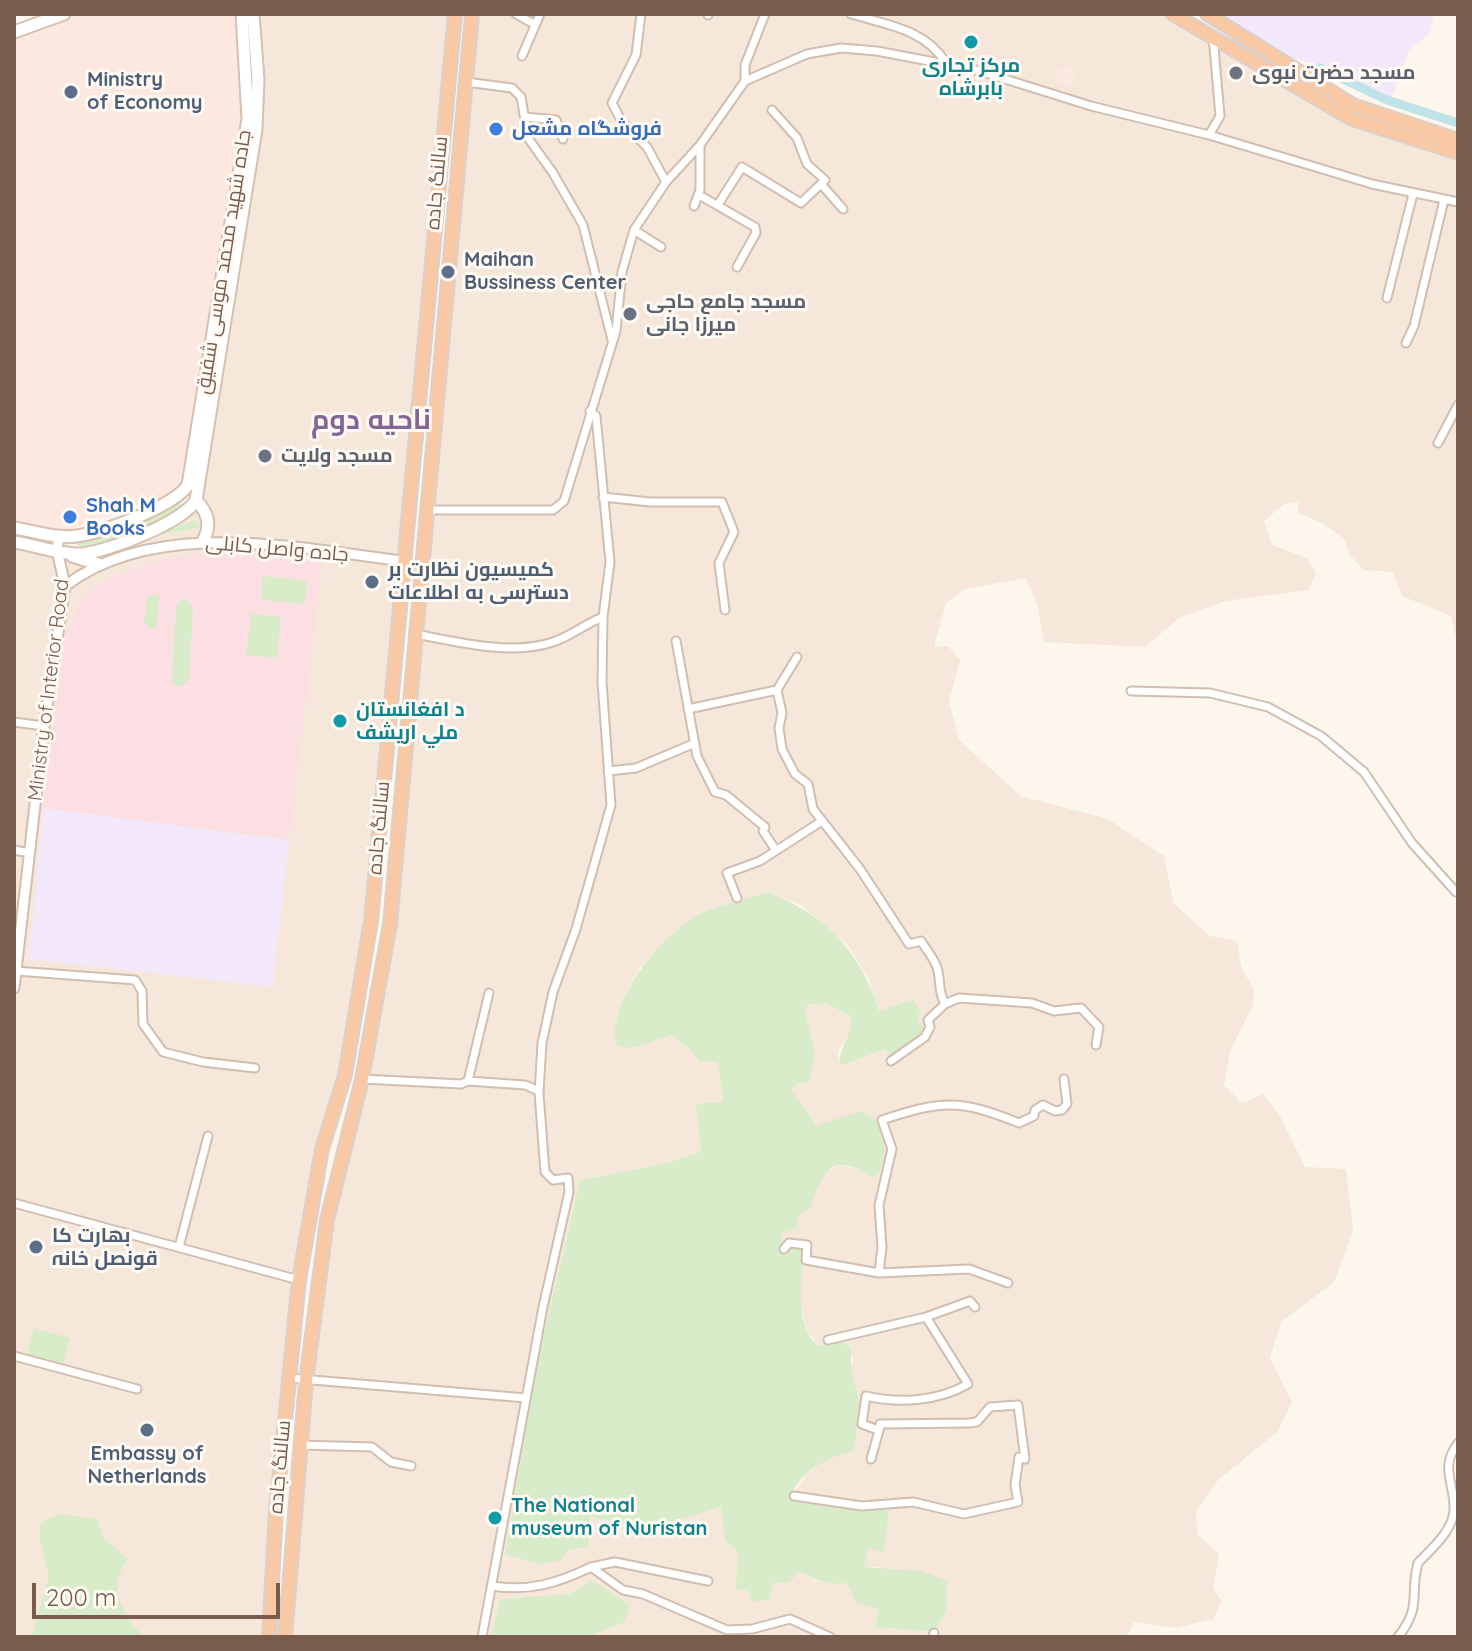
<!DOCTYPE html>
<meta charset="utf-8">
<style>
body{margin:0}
#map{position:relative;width:1472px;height:1651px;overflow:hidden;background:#fdf6ec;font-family:Quicksand,sans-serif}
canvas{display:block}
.frame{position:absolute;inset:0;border:16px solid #7a5c4d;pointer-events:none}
.scale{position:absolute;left:32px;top:1583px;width:248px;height:36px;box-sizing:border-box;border:4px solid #7a5c4d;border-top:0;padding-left:10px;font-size:24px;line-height:28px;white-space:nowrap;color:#7a5c4d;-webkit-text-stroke:6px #fffaf3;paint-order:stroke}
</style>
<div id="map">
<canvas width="1472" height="1651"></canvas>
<div class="frame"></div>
<div class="scale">200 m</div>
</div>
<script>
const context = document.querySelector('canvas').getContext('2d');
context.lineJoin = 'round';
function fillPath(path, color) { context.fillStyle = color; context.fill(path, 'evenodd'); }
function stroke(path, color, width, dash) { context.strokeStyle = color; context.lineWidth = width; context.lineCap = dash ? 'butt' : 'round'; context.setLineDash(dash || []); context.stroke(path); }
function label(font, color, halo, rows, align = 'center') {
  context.font = font + ' Quicksand,Cairo,sans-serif'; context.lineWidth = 6; context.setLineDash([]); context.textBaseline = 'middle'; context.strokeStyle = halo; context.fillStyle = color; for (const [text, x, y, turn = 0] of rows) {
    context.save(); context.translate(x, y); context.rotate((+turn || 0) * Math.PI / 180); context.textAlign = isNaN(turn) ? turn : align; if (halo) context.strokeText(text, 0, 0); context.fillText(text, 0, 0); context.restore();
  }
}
fillPath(new Path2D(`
 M253,14H455L371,921L345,1075L308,1217L269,1637H14V542L90,553L192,507L256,129Z
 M472,14H1173L1352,119L1458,153V648L1451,616L1402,596L1393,572L1364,570L1349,554L1345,539L1318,521L1298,513V502L1284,504L1264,521L1272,545L1307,558L1316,573L1309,590L1225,601L1179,618L1145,647L1044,642L1038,607L1026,578L965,589L946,603L934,647L948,646L960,660L949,701L959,740L1021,796L1108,819L1164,856L1174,904L1210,936L1237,941L1242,970L1254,988L1253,1005L1230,1051L1224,1085L1242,1103L1263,1094L1280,1116L1305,1167L1346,1169L1353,1230L1335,1281L1281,1322L1270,1358L1292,1402L1277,1432L1218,1480L1196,1512L1198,1535L1219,1554L1213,1588L1222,1601L1213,1619L1176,1628L1134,1622L1127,1637H285L327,1220L390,924ZM768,892L801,905L849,947L869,979L879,1011H885V1049L840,1066L838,1052L852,1028L851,1016L825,1003L808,1005L805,1010L813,1065L807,1077L791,1090L816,1126L835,1122L861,1170L841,1165L821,1174L799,1214L797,1229L781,1232V1247L800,1267L799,1297L807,1331L819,1345L842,1343L853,1359L851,1367L860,1404L854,1450L827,1458L806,1475L790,1498L862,1511L890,1508L884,1552L868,1547L864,1567H880L946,1612L933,1632L876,1627L879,1610L855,1602L847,1583L819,1582L799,1571L773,1583L738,1565V1552L725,1541L722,1507L666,1523L590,1517L575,1547L564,1553L528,1433L538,1359L580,1180L667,1163L702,1152L723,1103L718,1062L699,1061L691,1050L670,1035L631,1049L628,989L639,969L672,936Z`), '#f5e8da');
fillPath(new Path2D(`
 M81,14H236L244,111L187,465L180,482L167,495L66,531L14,522V38Z
 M1055 76a10 10 0 1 1 20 0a10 10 0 1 1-20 0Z`), '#fde8e0');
fillPath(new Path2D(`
 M1217,14H1434L1429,34L1409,50L1392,97L1327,67L1274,54Z
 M43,808L289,840L273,987L29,959Z`), '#f3e8fa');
fillPath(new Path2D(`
 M200,553H240L323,563L289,840L43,808L66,632L80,602L96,585L111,577L161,560Z`), '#fbdfe3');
fillPath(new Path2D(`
 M181,503L185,506C171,520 90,556 76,544Z
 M193,520L202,527L154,536Z
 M263,576L307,581L305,604L261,600Z
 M152,595L160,596L156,628L148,627L144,622L147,599Z
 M187,599L193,609L189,679L181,687L173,684L172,678L176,607L181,600Z
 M251,614L281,617L277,658L246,655Z
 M768,892C825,915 861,951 879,1011L913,1000L921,1014L917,1019L925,1029L896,1054L890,1056L885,1049L840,1066C838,1046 853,1036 851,1016L825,1003L808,1005L805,1010L815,1054L809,1083L800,1082L791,1090C800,1103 809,1112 816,1126L861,1111L877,1120C884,1139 891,1163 874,1178C831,1150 823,1171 810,1209L799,1214L797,1229L781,1233L782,1246H802L805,1252C800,1274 795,1332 819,1345L842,1343L851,1347V1368L860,1404L854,1451C828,1457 800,1471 790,1498L862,1511L890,1507L884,1552L868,1548L864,1567L922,1571L947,1581L946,1612L934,1632L875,1627L879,1610L855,1602L847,1583C830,1586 815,1580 799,1571L789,1583H773L769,1600L752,1601L749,1591L736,1589L738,1552L725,1541L721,1507L653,1528L590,1517L588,1547L568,1550L562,1560L539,1564L505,1554L538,1359L580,1180L667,1163L701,1152L696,1104L723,1102L718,1062L699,1061L691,1050L671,1035C652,1039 631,1056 615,1043C612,996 655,944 692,919C712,906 744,900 768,892Z
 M34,1328L70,1338L63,1364L27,1355Z
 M60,1514L97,1519L103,1537L128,1559C105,1589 123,1612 143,1637H32L49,1576L39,1536L41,1522Z
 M592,1580L630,1605L624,1622L587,1637H491L500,1599L570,1594Z`), '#d8ecc9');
stroke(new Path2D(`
 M1320,68L1387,100L1458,123`), '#bfe3e8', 9);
const minor = new Path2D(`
 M516,14L534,24
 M641,14L636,55L612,103L622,122L647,147L666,182
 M851,14C887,25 925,29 946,63
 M708,15V14
 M522,56L540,14
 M745,81V65L765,14
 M466,82L512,88L521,97L528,138L553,173L583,225L612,340
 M525,117L556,120L563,139
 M1209,135L1220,116L1213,36
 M821,184L843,209
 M699,195L755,227L756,233L737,267
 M719,203L742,167L801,203L825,180L807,164L797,138L772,110
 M694,206L700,190V147
 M634,230L661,247
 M1387,298L1413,194
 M1406,343L1414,326L1444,200
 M1438,443L1458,405
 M603,497L650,502H722L734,532L719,563L725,610
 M428,510H553L564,501L616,331L622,272L634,230L666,182L700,145L745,81L807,54L841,48L877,51L976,70L1091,106L1209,135L1372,184L1458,202
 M416,634C457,642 512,656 553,642C571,636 585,624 603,617
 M676,641L697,756L715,792L726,795L765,827L763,831L775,849
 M797,657L777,690L782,713L779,728L782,749L795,774L808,784L813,809L860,869L909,944L921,941C927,951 936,960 938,971C941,985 938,991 945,1004
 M1131,691L1210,693L1268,707L1321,736L1364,772L1412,843L1456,892
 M688,709L777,690
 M14,722L44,726
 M608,771L636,768L695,743
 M14,850L30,853
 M737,898L727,873L760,861L822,821
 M16,971L135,980L142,991L143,1024L163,1052L203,1062L255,1068
 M891,1061L925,1037L930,1027L928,1020L945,1004L959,998L1032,1003L1054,1011L1081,1008L1099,1027L1096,1045
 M362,1079L461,1084L468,1081L525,1085L539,1091
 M468,1081L489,993
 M14,1203L299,1280
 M179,1247L208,1136
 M784,1249L789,1243L807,1245L806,1260L879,1273L969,1269L1008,1283
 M879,1273L882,1247L879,1205L892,1149L882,1120C942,1100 960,1099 1019,1123L1034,1116L1035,1110L1043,1105L1055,1111L1062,1110L1067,1104L1064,1079
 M828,1340L926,1317L970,1301L975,1307
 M14,1356L137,1389
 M289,1378L526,1398
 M300,1445L372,1447L391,1462L411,1466
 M871,1459L880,1427
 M794,1496L862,1506L913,1502L964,1514L1018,1502L1015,1485L1019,1457L1025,1459L1018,1405L990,1407L977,1422L969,1423L880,1424L878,1430L862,1424L866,1396C899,1404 939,1401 968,1384L926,1317
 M591,1567L615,1562L708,1581
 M492,1586C529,1592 558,1583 591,1567L623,1590L643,1594L727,1630L752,1629L790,1619L830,1637
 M482,1637L543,1307L569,1192L568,1178L553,1180L545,1172L539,1093L542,1043L553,992L576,929L611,805L602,682L603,617L610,562L596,416L590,411
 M933,1637L934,1633
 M1398,1637C1423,1605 1409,1595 1418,1563C1431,1549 1453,1531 1454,1510C1455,1483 1439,1468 1458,1443`);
const tertiary = new Path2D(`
 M65,586C155,517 297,548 403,561
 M14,988L44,726L65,586L57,550L59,536`);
const secondary = new Path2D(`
 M14,32L64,14
 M196,500C208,513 212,525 203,541
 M14,528C34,531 56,539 76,536C103,533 174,506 188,485L248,119L242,14
 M14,542C35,545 60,555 81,554C107,552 184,522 196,500L256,129L258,79L253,14
 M72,556L98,564`);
const trunk = new Path2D(`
 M1173,14L1352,119L1458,153
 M1207,14L1353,105L1458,140
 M269,1637L276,1511L299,1280L322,1149L345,1075L371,921L455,14
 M285,1637L306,1381L327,1220L362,1079L390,924L472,14`);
stroke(minor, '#d1beb0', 11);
stroke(tertiary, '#d1beb0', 13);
stroke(secondary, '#d6c0b0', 15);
stroke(trunk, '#dad1cd', 16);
stroke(minor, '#fff', 7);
stroke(tertiary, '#fff', 9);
stroke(secondary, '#fff', 11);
stroke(trunk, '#f9c8a4', 12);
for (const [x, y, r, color] of [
 [971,42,8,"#0f9aa8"],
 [1236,73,8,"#6b7280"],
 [71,92,8,"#5c6f8a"],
 [496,129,8,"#3f7fe0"],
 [448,272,8,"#5c6f8a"],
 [630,314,8,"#6b7280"],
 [265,456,8,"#6b7280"],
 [70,517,8,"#3f7fe0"],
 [372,582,8,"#5c6f8a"],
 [340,721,8,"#0f9aa8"],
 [36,1247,8,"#5c6f8a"],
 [147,1430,8,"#5c6f8a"],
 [495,1518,8,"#0f9aa8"]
]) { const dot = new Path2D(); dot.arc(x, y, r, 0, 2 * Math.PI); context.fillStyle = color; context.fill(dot); stroke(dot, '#fffaf3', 3); }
label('bold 20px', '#0d838f', '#fffaf3', [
 ["مرکز تجاری",971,66,"center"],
 ["بابرشاه",971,89,"center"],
 ["د افغانستان",356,710],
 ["ملي اریشف",356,733],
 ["The National",511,1506],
 ["museum of Nuristan",511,1529]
], 'left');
label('bold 20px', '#5b616d', '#fffaf3', [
 ["مسجد حضرت نبوی",1252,73],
 ["مسجد جامع حاجی",646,302],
 ["میرزا جانی",646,325],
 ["مسجد ولایت",281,456]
], 'left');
label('bold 20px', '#4e5e75', '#fffaf3', [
 ["Ministry",87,80],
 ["of Economy",87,103],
 ["Maihan",464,260],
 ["Bussiness Center",464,283],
 ["کمیسیون نظارت بر",388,570],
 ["دسترسی به اطلاعات",388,593],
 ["بھارت کا",52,1236],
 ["قونصل خانہ",52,1259],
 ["Embassy of",147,1454,"center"],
 ["Netherlands",147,1477,"center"]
], 'left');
label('bold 20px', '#366cbe', '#fffaf3', [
 ["فروشگاه مشعل",512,129],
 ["Shah M",86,506],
 ["Books",86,529]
], 'left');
label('20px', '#7a5c4d', '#fffaf3', [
 ["سالنگ جاده",437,183,-85],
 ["جاده شهید محمد موسی شفیق",224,262,-81],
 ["جاده واصل کابلی",277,549,5],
 ["Ministry of Interior Road",49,690,-83],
 ["سالنگ جاده",379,828,-85],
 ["سالنگ جاده",280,1467,-85]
]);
label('bold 28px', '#846695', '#fffaf3', [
 ["ناحیه دوم",371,421]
]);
</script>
